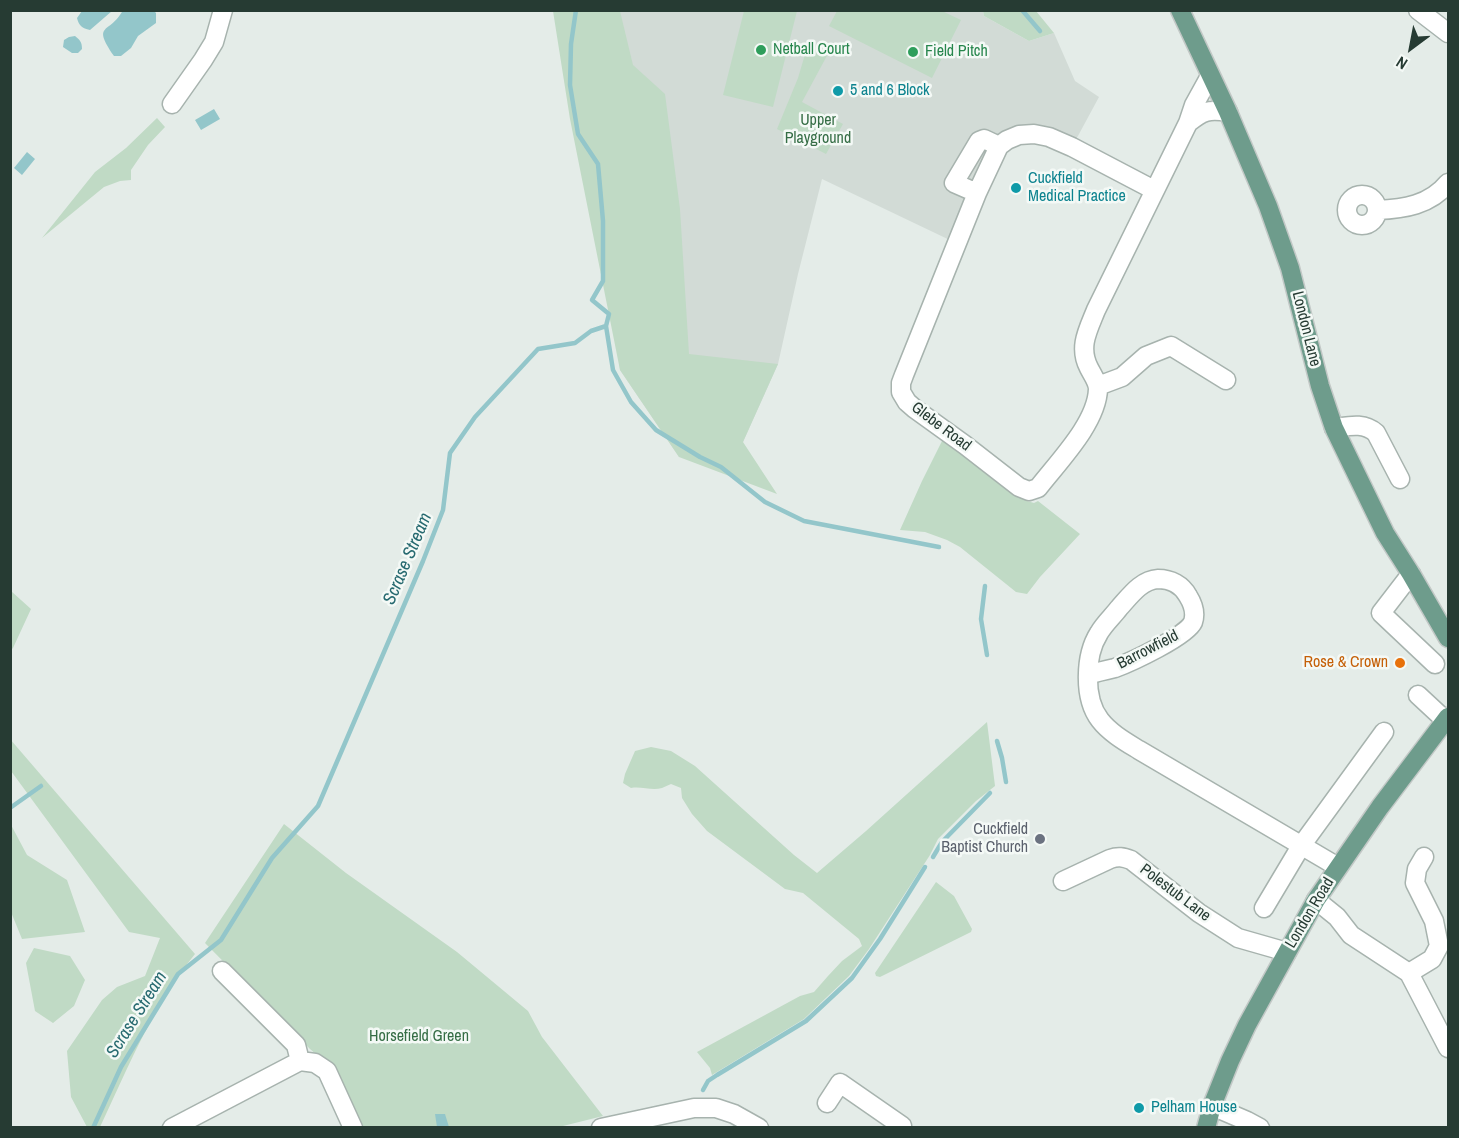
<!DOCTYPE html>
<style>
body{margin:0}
#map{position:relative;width:1459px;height:1138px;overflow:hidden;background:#e4ece8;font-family:"Archivo Narrow",sans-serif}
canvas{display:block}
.frame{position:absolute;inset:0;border:12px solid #263b33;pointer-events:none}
.north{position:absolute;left:1381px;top:18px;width:60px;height:60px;-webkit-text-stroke:4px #f4f9f6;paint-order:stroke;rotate:212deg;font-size:16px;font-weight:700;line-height:24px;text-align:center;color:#263b33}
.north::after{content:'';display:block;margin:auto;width:21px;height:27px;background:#263b33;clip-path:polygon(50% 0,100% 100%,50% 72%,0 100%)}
</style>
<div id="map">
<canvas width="1459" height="1138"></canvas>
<div class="frame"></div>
<div class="north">N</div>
</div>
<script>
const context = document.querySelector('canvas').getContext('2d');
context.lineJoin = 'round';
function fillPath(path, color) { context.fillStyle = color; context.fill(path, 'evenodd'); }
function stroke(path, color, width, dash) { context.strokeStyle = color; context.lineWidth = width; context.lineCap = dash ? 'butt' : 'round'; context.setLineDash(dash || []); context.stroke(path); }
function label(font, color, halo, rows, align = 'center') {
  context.font = font + ' "Archivo Narrow",sans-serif'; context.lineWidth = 5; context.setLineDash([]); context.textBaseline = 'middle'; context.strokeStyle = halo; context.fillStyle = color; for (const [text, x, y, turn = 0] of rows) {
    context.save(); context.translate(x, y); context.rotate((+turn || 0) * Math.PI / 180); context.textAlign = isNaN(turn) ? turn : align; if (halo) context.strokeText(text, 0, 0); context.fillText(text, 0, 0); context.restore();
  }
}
fillPath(new Path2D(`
 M581,11H983L984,16L1029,41L1054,33L1075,81L1099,97L1072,147L1007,140L956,243L822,179L798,274L778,364L743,442L679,457L620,370Z`), '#d2dbd6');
fillPath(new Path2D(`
 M553,11H620L633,65L665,94L680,209L689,354L778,364L743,442L777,494L679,457L620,370L570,119Z
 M744,11H797L773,107L723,95Z
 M837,11H942L961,20L932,78L829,26Z
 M983,11H1036L1054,33L1029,41L984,16Z
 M809,41L829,52L802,102L843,124L826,154L777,129L798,78Z
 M157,118L165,127L148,145L131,170V180L120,181L104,187L42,238L95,172L126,148Z
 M943,439L1027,501L1034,503L1038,501L1080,534L1040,577L1027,594L1016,592L960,547L947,540L925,532L900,530L922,481Z
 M11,591L31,609L13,648L11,650Z
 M987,722L995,786L976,801L938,839L930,855L869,949L849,976L804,1019L712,1075L710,1068L697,1052L800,996L814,992L828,976L842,961L862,946L859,939L803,893L785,889L707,831L692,814L682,798L681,788L671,784C668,785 665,787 662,788C652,791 641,786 631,788L623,783L625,774L635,751L651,747L671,751L695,766L794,855L817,873L866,831Z
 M10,739L195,954C153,1005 128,1068 100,1127H87L71,1097L67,1051L102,1000L117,987L145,976L160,938L129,932L11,771Z
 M10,823L27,855L67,880L85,932L22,939L11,912Z
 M284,824L346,873L457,952L528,1011L542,1037L603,1116L555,1128L360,1127L336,1072L310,1049L205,943Z
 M936,882L954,896L972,929L971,932L880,977L876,976L875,973Z
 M34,948L70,956L85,980L74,1006L53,1023L35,1011L26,963Z`), '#c0dac5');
fillPath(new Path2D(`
 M123,10L154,11L156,13V23L138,36L131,48L121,56H114C91,22 110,35 123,10Z
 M82,11V10L112,11L90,30C82,28 79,26 77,18Z
 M75,36C80,40 82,42 82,49L78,53H72L63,47L64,40L69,37Z
 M214,109L220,119L201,130L195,120Z
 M27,152L35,159L22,175L14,168Z
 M435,1114H445L449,1127H437Z`), '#93c6ca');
stroke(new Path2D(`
 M1022,10L1040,31
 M606,326L613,370L631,402L656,430L700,457L721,467L765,502L804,521L939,547
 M985,586L981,619L987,655
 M997,741L1002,758L1006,782
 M10,808L41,786
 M933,857L942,842L990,793
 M703,1090L708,1081L717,1075L806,1021L852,978L880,939L925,867
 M93,1128L121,1067L178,974L221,940L272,858L318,806L423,561L443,510L450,453L475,417L538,349L575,343L591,331L606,326L609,314L592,300L603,281V221L598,164L578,134L570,85L571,44L576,10`), '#93c6ca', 4.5);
const minor = new Path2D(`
 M1418,10L1448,33
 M172,104L203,60L214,42L223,10
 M1188,123C1203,111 1208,109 1228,112
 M1154,190L1072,147L1049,137L1034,134L1019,135L1007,140L999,146L977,193L904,375L901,383V392L907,402L915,409L965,445L1019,487L1029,491L1038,488C1058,462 1097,423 1098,389C1098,382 1092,374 1089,368C1078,347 1088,330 1096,310L1188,123L1194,105L1210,76
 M977,193L954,183L979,141L984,139L999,146
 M1347 210a15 15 0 1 1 30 0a15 15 0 1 1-30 0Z
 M1377,210C1404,209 1430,205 1448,183
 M1098,386L1122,377L1146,356L1171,346L1226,380
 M1334,428C1349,426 1364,422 1376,433L1400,479
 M1411,574L1381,613L1435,664
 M1088,675C1097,672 1106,670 1115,668C1131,662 1187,636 1193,622C1196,613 1193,604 1188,596C1182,585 1171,579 1158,579C1141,580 1130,596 1119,608C1113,616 1104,624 1099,633C1085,655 1083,698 1100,720C1110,733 1126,742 1139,750L1338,867
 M1418,695L1446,721
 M1063,881L1110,859C1118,856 1123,857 1131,860L1199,913L1238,938L1287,952
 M1316,900L1337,917L1351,935L1409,973L1448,1048
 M1264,908L1301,846L1384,732
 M222,971L296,1045L300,1061L315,1063L327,1071L353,1128
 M1409,973L1432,959L1439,946L1434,921L1415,883L1417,869L1424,857
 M827,1103L840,1083L902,1126L901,1128
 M1212,1106L1247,1121L1260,1128
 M172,1128L300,1061
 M601,1128L694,1108H716L734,1114L759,1128`);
const major = new Path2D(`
 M1180,10L1228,112L1268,206L1290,268L1320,386L1334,428L1385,533L1411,574L1448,638
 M1206,1128L1212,1106L1230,1061L1247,1025L1316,900L1380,807L1448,717`);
stroke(minor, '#a7b3ae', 21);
stroke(major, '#c2c8c6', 21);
stroke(minor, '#fff', 18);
stroke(major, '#6e9c8c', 18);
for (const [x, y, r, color] of [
 [761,50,6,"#2e9e5b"],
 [913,52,6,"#2e9e5b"],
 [838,91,6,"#0f9aa8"],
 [1016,188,6,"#0f9aa8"],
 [1400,663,6,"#e8710a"],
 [1040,839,6,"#6b7280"],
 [1139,1108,6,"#0f9aa8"]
]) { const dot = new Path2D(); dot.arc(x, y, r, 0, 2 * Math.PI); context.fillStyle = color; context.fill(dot); stroke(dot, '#f4f9f6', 2); }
label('16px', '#27864d', '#f4f9f6', [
 ["Netball Court",773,50],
 ["Field Pitch",925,52]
], 'left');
label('16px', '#0d838f', '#f4f9f6', [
 ["5 and 6 Block",850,91],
 ["Cuckfield",1028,179],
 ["Medical Practice",1028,197],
 ["Pelham House",1151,1108]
], 'left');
label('16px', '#356d45', '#f4f9f6', [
 ["Upper",818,121],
 ["Playground",818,139],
 ["Horsefield Green",419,1037]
]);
label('16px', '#263b33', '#f4f9f6', [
 ["London Lane",1306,329,76],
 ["Glebe Road",941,427,37],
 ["Barrowfield",1148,650,-27],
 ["Polestub Lane",1175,893,37],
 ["London Road",1310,913,-59]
]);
label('16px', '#c56008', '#f4f9f6', [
 ["Rose & Crown",1388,663]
], 'right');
label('16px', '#5b616d', '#f4f9f6', [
 ["Cuckfield",1028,830],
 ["Baptist Church",1028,848]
], 'right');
label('italic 18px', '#276a70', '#f4f9f6', [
 ["Scrase Stream",408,559,-67],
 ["Scrase Stream",137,1015,-58]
]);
</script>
